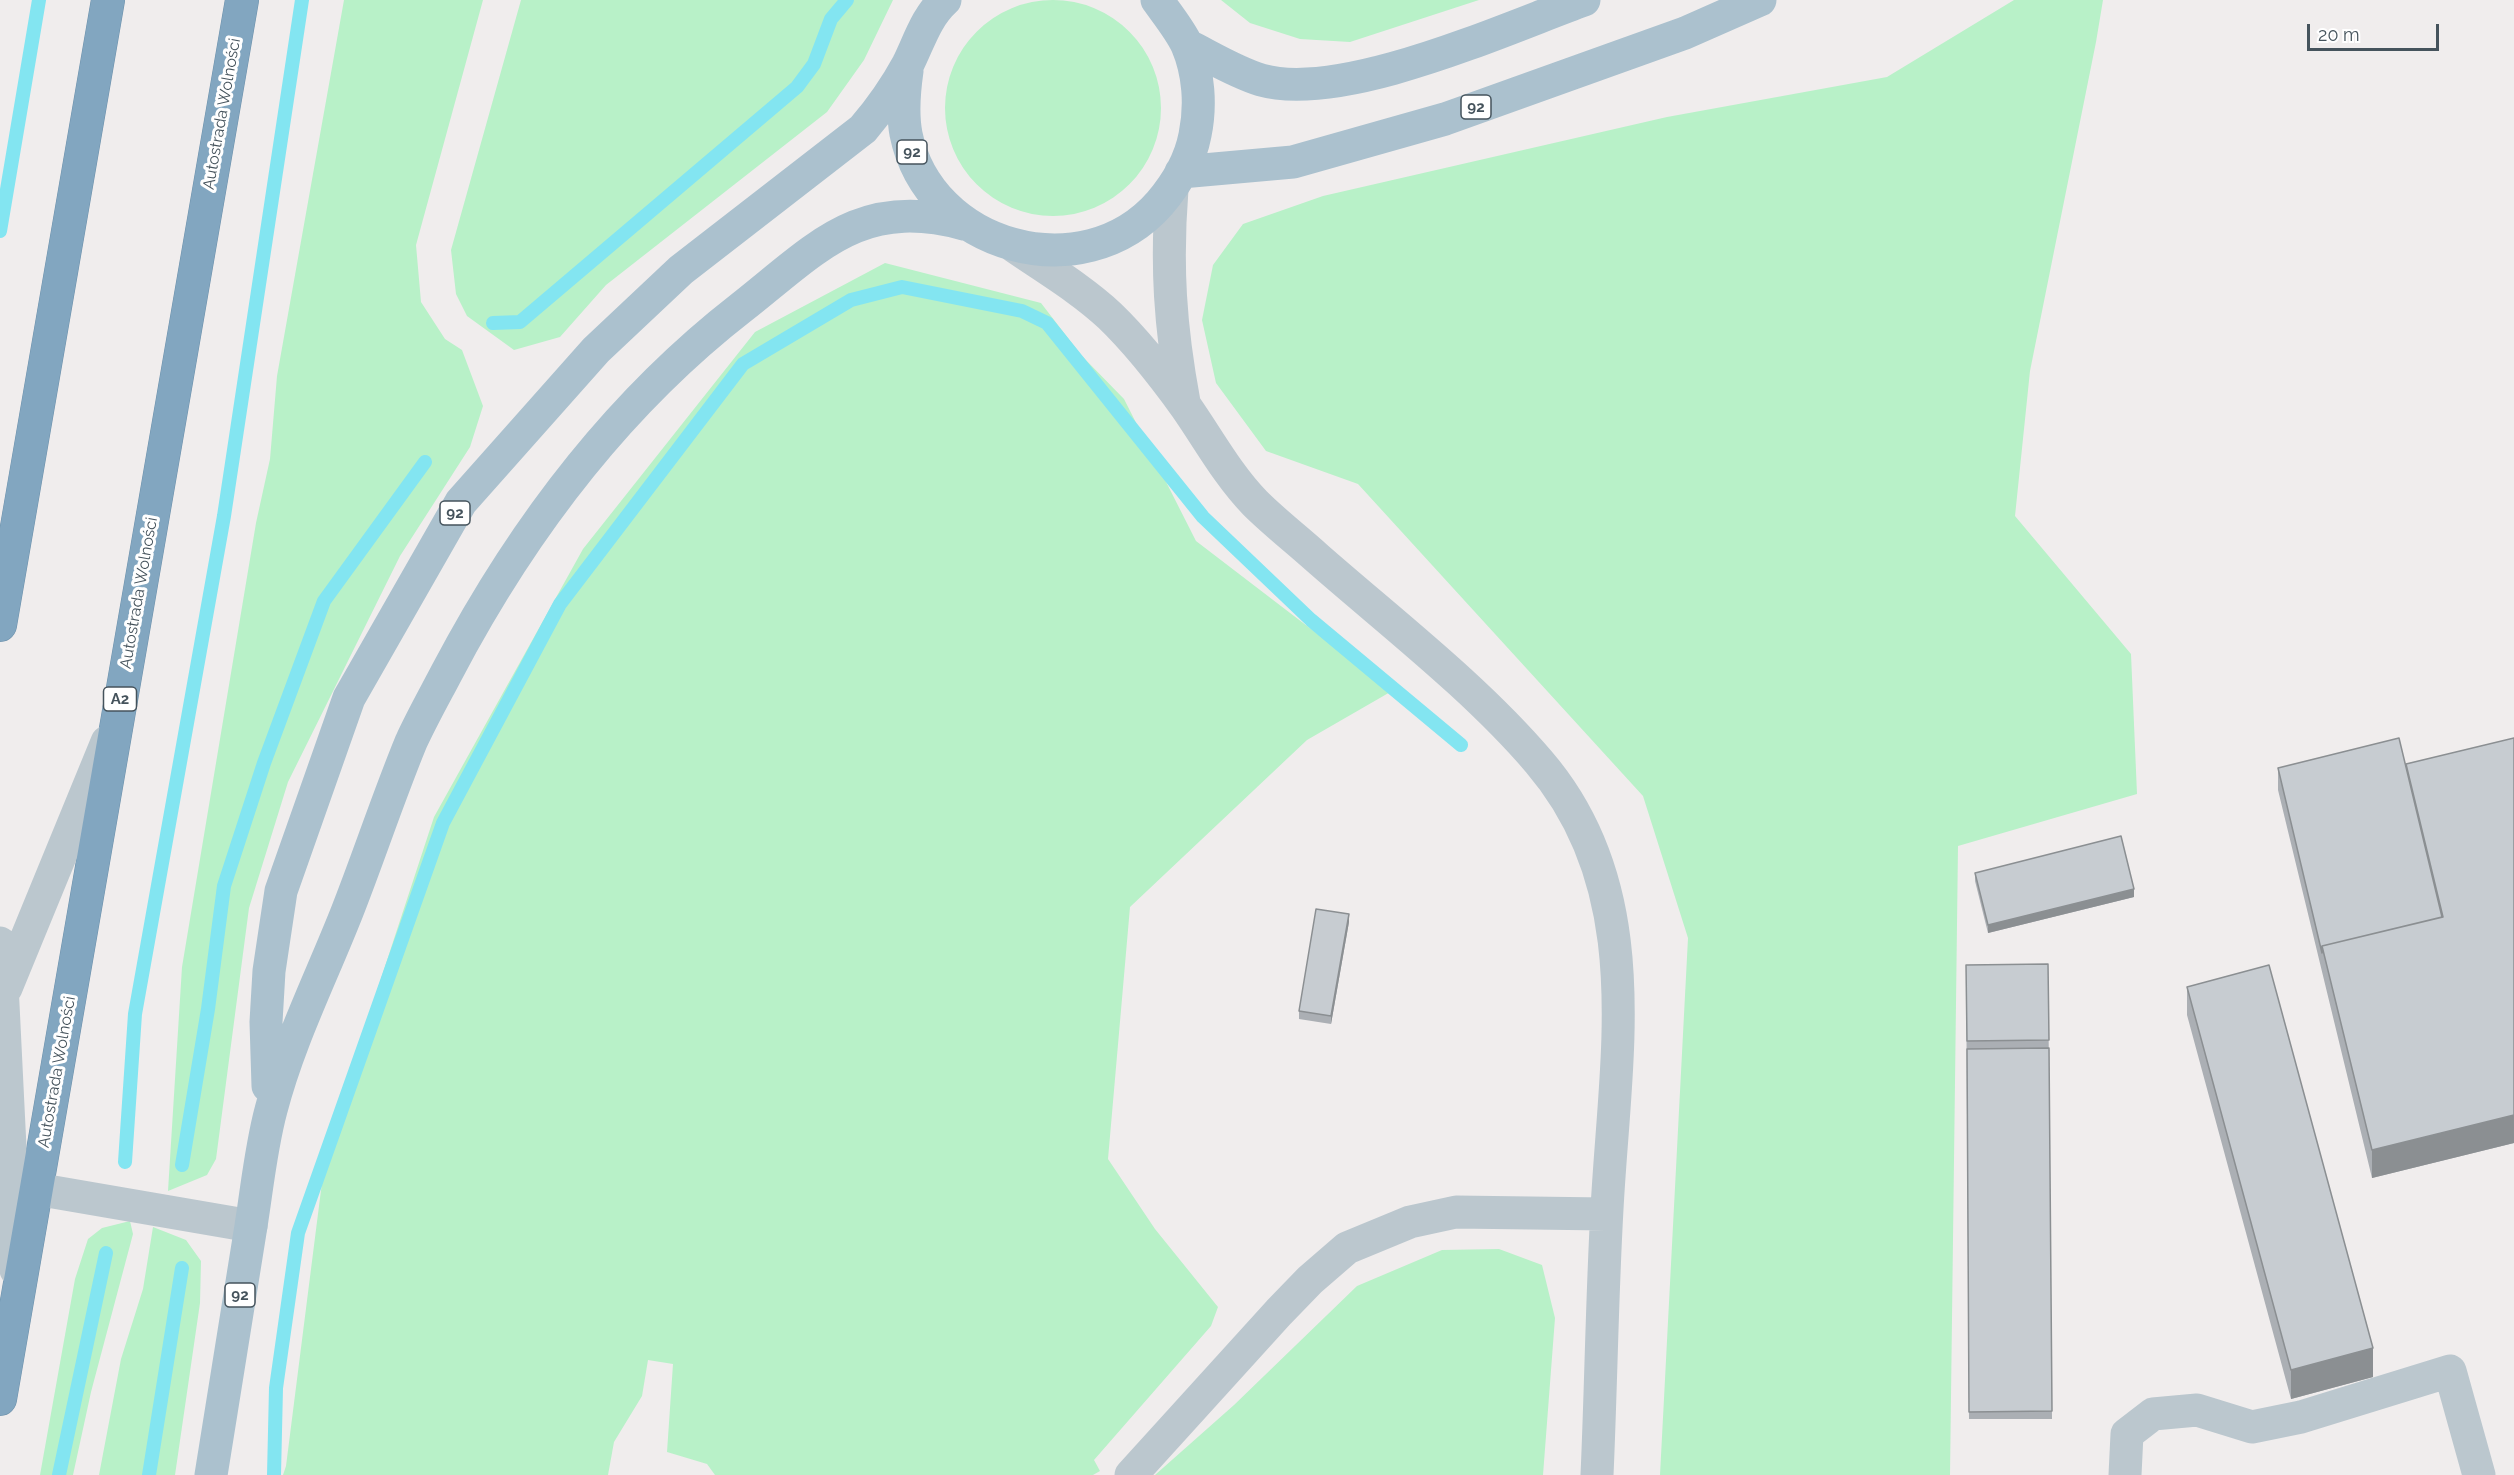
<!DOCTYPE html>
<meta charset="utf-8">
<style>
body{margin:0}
#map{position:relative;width:2514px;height:1475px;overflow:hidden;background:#f0eded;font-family:Raleway,sans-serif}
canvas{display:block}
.scale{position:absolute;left:2307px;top:24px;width:132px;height:27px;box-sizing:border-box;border:3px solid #45535c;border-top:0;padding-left:8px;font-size:18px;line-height:21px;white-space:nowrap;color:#45535c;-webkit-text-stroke:4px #fff;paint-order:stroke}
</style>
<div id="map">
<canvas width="2514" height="1475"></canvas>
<div class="scale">20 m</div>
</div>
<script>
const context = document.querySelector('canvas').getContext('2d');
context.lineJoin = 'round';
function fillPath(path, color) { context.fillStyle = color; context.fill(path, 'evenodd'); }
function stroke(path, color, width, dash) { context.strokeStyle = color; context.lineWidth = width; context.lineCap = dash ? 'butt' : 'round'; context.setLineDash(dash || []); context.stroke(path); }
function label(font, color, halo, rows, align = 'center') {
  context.font = font + ' Raleway,sans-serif'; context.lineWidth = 6; context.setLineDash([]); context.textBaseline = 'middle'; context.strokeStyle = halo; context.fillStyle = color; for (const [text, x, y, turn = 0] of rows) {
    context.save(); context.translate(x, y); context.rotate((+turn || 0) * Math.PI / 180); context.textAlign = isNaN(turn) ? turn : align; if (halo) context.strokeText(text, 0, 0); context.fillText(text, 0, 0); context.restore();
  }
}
fillPath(new Path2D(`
 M344,0H483L416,245L421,302L445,339L462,350L483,406L470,447L400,556L288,782L249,908L216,1159L207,1175L168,1191L182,967L256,523L270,459L277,376Z
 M521,0H893L864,60L827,112L606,285L560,337L514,350L467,316L456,294L451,250Z
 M1221,0H1479L1350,42L1300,39L1250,23Z
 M2014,0H2103L2096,42L2030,371L2015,516L2131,654L2137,794L1958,846L1950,1475H1660L1688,938L1643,796L1358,484L1266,451L1216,383L1202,320L1213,265L1243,224L1323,196L1667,117L1887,77Z
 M945 108a108 108 0 1 1 216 0a108 108 0 1 1-216 0Z
 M885,263L1041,303L1081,355L1124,399L1196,541L1392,691L1307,740L1130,907L1108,1159L1155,1229L1218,1307L1211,1326L1094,1460L1100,1471L1093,1475H715L707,1464L667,1452L673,1364L648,1360L642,1396L614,1442L608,1475H283L286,1466L327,1143L434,817L583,549L755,332Z
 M130,1221L133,1234L91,1392L73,1475H40L75,1279L88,1239L102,1228Z
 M153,1227L186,1240L201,1261L200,1303L175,1475H99L121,1359L143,1289Z
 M1499,1249L1542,1265L1555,1318L1543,1475H1155L1234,1405L1357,1286L1442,1250Z`), '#b8f1c8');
stroke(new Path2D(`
 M0,231L39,0
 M493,323L520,322L797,87L814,64L831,19L847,0
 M125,1162L135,1014L224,516L302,0
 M182,1165L208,1009L224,886L264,763L324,601L425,462
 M59,1475L106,1253
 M149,1475L182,1268
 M274,1475L276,1388L298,1233L443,823L560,604L743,364L851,300L902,287L1022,311L1047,323L1203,517L1311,620L1461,745`), '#83e5f1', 14);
const highway = new Path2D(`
 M0,625L108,0
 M0,1399L242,0`);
stroke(highway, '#6d91ab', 34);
stroke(new Path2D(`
 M1172,189C1166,265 1170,327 1184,402
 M1015,247C1047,269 1081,289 1110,316C1136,341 1165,378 1186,407C1209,440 1227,474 1255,503C1274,522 1296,539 1316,557C1390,622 1475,687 1539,762C1649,890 1615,1055 1607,1209C1602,1297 1601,1386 1597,1475
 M0,943L16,1270
 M6,988L107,742
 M36,1189L251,1226
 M1131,1475L1279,1312L1310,1280L1347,1248L1410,1222L1456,1212L1606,1214
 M2125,1475L2127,1434L2153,1414L2197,1410L2252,1427L2301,1417L2450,1371L2479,1475`), '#bbc7ce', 33);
stroke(new Path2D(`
 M1187,45C1211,57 1235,72 1261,80C1342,103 1504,29 1584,0
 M907,71C904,92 902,113 906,134C929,248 1083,291 1160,203C1177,183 1190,161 1195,135C1201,106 1199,73 1187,45C1180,30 1167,14 1157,0
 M1181,172L1293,162L1445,119L1685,33L1760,0
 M268,1086L266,1022L269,971L281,891L349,698L461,502L596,350L681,270L863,129C880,109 895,88 908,64C919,42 926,17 945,0
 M211,1475C224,1392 238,1309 251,1226C257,1188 261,1147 271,1110C289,1041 321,978 347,912C369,856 388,798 411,742C422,718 435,695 447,672C520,533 617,404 742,307C818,247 860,196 964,224`), '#abc1ce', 33);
stroke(highway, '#82a6c0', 33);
fillPath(new Path2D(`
 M2514,738V1143L2372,1178L2278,790V768L2406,770V764Z
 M1975,873L2134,897L1988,933L1975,881Z
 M1349,922L1331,1024L1299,1019V1011Z
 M2048,964L2052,1419H1969L1966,965Z
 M2187,987L2373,1377L2291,1399L2187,1015Z`), '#abafb4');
fillPath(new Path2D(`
 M2134,889V897L1988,933V925Z
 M1349,914V922L1331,1024V1016Z
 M2514,1115V1143L2372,1178V1150Z
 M2373,1348V1377L2291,1399V1370Z`), '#8b8f92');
const building = new Path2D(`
 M2399,738L2442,917L2322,946V953L2278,768Z
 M2514,738V1115L2372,1150L2322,946L2443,917L2406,764Z
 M2121,836L2134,889L1988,925L1975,873Z
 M1316,909L1349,914L1331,1016L1299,1011Z
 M2048,964L2049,1040L1967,1041L1966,965Z
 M2269,965L2373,1348L2291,1370L2187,987Z
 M2049,1048L2052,1411L1969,1412L1967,1049Z`);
fillPath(building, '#c7ccd1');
stroke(building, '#8b8f92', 1.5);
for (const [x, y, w] of [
 [1476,107,30],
 [912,152,30],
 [455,513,30],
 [120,699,33],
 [240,1295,30]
]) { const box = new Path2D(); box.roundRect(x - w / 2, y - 12, w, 24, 4.5); context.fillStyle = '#fff'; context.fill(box); stroke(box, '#45535c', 1.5); }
label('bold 15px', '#45535c', null, [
 ["92",1476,107],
 ["92",912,152],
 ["92",455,513],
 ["A2",120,699],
 ["92",240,1295]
]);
label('16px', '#45535c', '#fff', [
 ["Autostrada Wolności",222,114,-80],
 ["Autostrada Wolności",139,593,-80],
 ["Autostrada Wolności",57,1072,-80]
]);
</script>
